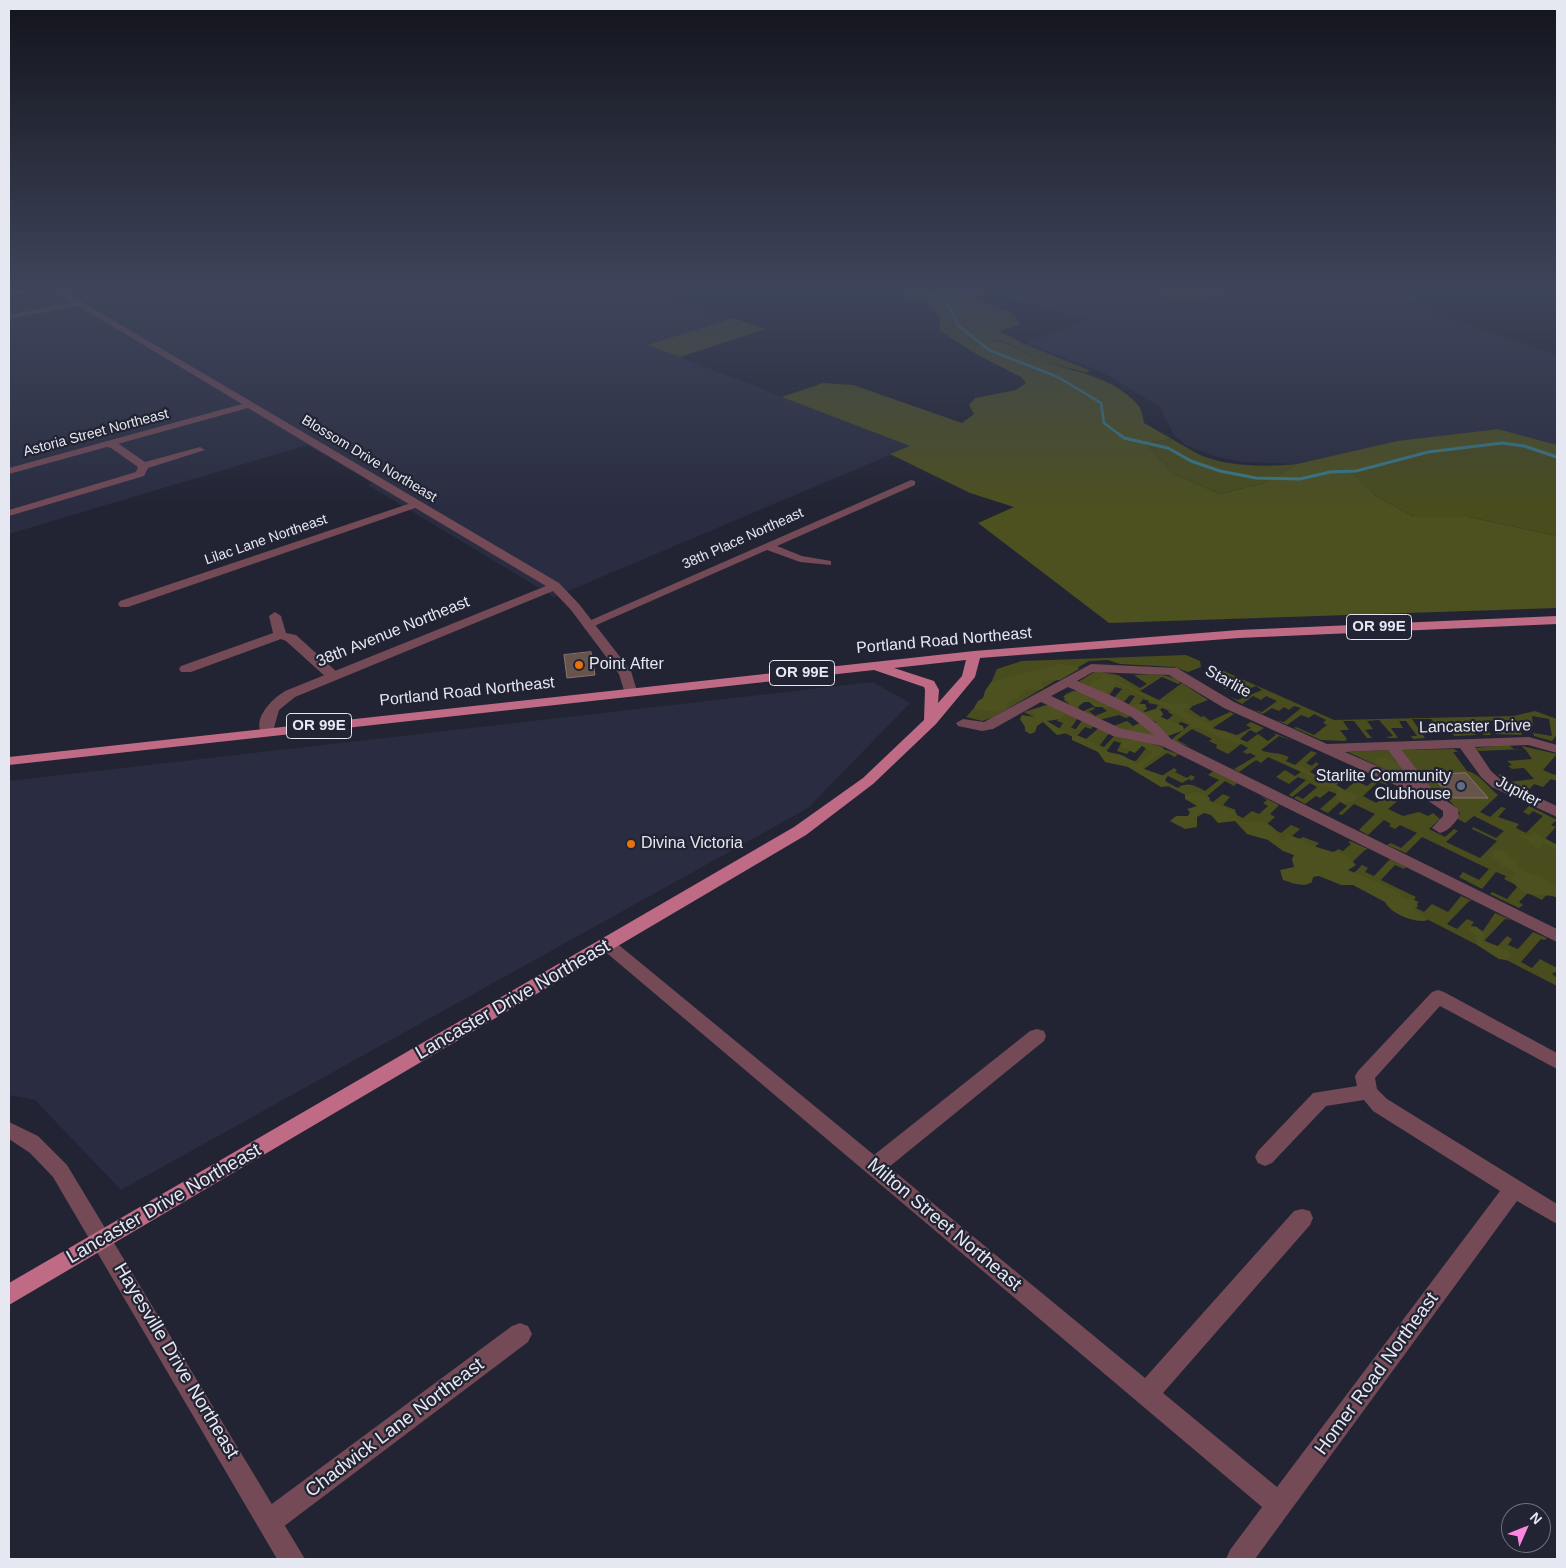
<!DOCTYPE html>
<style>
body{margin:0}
#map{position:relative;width:1566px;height:1568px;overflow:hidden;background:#222433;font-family:Arial,sans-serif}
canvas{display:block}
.frame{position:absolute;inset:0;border:10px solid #e5e7f1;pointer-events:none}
.north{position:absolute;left:1501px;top:1503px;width:50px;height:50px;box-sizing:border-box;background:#222433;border:1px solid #70727f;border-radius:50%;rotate:46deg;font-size:14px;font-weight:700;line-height:20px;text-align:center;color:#e5e7f1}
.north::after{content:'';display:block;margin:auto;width:18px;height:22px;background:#fe85e0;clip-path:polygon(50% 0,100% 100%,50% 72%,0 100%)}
</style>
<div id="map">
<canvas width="1566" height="1568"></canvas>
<div class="frame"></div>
<div class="north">N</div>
</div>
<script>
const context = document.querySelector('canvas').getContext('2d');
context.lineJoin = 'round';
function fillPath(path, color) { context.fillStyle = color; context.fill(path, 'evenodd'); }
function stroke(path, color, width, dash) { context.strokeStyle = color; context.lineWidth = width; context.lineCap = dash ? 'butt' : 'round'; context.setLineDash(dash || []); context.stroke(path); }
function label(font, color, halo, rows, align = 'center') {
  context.font = font + ' Arial,sans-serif'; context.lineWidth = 4.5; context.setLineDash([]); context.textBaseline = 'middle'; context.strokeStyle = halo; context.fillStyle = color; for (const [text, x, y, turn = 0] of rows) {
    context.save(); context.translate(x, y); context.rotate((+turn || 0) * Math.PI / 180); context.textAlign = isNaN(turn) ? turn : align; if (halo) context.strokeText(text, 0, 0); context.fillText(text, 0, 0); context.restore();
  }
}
fillPath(new Path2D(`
 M70,290H642L728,319L648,345L911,446L554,597L368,485L372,483L307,445L9,534V297Z
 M981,290H1425L1409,304L1557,355V445L1498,429L1397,441L1297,464L1241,462L1214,456L1186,445L1174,435L1160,407L1104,373L1026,343L1086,320Z
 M873,682L910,703L808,808L121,1190L35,1100L9,1095V781Z`), '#2a2d41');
fillPath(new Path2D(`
 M881,290H973L987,295L975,298L1010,312L1021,324L1000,331L1022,343L1089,370L1087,373C1071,368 1054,365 1038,359C1010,348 1007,333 974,347L976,354L940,331V316L926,303Z
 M1148,290H1236C1208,301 1176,305 1148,290Z
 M1172,439C1181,444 1190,450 1200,455C1229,467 1266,467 1297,464L1264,483L1220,494L1172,473L1146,443Z
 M1504,442L1557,456V536L1469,517H1414L1376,496L1349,471L1426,451Z
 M1186,655L1200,661L1201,667L1188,672L1174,667L1120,664L1108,660L1089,661L994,717L982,721L966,717L986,695L997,669L1022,661Z
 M1215,668H1217L1334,720L1514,716L1535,711L1557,719V734L1552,741L1534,736L1533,733L1552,736L1549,719L1532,716L1533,726H1518L1522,735L1496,734L1495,732L1514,729L1506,720L1481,721L1491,735H1484L1482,734L1485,733L1479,725H1469L1476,735L1454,736L1453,734L1464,733L1453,721L1448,722L1450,727H1438L1431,719H1412L1425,738L1413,739L1411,736H1417L1406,721H1399L1403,728H1391L1398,738H1388L1387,737L1393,736L1379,720L1367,721L1373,729L1365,730L1372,738H1367L1354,721H1343L1349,730H1340L1347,739L1345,741L1321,740L1294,728L1296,727L1314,735L1327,725L1323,723L1326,720L1314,714L1309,718L1301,715L1287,725L1276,720L1284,722L1301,708L1294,706L1289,710L1284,707L1279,711L1272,708L1263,714L1254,710L1262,712L1277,701L1266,696L1261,700L1253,696L1242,704L1230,697L1238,700L1262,690L1256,686L1249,689L1245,686L1240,688L1234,685L1225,689L1223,688L1237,681L1224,674L1220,676L1215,673L1219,671Z
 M1096,671L1118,675L1140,688L1147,684L1134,675C1150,674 1167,673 1181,682L1178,684L1162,677L1140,691L1159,700L1182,683L1208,700L1188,708L1201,717L1204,716L1210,721L1230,712L1234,714L1213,728L1237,735L1251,728L1246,725L1251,722L1264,728L1256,733L1250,730L1240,739L1247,742L1258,734L1268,741L1276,735L1274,733L1294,741L1279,736L1261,750C1272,755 1276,751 1289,757L1286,761L1295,765L1311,751L1317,753L1306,763L1312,766L1316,762L1319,764L1310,772L1322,779L1332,771L1343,775L1351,769L1354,770L1336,785L1345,790L1356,781L1367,786L1376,779L1394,787L1378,782L1363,796L1376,803L1387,795L1394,799L1400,793L1397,791L1399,789L1415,796L1406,794L1388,809L1403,816L1419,812L1428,816L1433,813L1440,819L1429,829L1445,837L1454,829L1458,831L1446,842L1480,858L1497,841L1472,829L1473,827L1496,838L1504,831L1474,816L1465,823L1458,819L1460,813L1449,800L1433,792L1402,750L1454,749L1458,752H1453L1467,771C1479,773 1488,787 1498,795L1480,812L1490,817L1501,807L1506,808L1498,817L1519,824L1516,828L1526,833L1543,816L1533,811L1529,815L1523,812L1529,806L1557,820L1551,825L1556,827L1545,839L1557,845V898L1548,893L1542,900L1528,893L1519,902L1523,905L1519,908L1490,894L1492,892L1507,899L1518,886L1504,879L1506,876L1496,872L1482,889L1459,877L1463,872L1479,880L1489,869L1422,837L1406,853L1387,845L1391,843L1401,848L1417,833L1400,825L1395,829L1389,826L1391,824L1384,820L1368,835L1359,830L1375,814L1354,804L1342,815L1338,814L1347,806L1340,802L1328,813L1320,809L1337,794L1329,791L1320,798L1316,796L1305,804L1294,798L1297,796L1303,799L1317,787L1310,783L1292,797L1289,795L1306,780L1298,777L1289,784L1276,777L1285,770L1295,776L1301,772L1268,757L1261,763L1256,760L1239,772L1234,769L1256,756L1250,753L1245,755L1247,754L1243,752L1248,748L1241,744L1228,754L1216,748L1217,745L1209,741L1212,739L1192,729L1177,740L1190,747L1171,740L1189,725L1181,722L1171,729L1164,723L1173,715L1168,712L1169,711L1162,708L1158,712L1163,714L1157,721L1151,717L1158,705L1148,703L1149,701L1143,699L1139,705L1127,707L1135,696L1130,695L1122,704L1112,700L1122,689L1115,687L1109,696L1078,682Z
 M1073,691C1090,691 1152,718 1155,736L1130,734L1111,727L1127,721L1133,726L1140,723L1134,715L1126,718L1119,715L1099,720L1081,712L1093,707L1095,709L1089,711L1095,716L1107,711L1092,699L1076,705L1080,709L1078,711L1064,700L1066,694Z
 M1046,705L1055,706L1044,721L1059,729L1063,723L1057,721L1064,712L1079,716L1071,728L1076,729L1083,719L1095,724L1091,729L1085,727L1077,736L1086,739L1100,727L1110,732L1100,745L1104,747L1115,735L1141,743L1134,745L1127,754L1117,751L1121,743L1114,741L1106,752L1124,757L1123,759L1136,761L1149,744L1178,754L1175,757L1167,753L1144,769L1160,777L1174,768L1177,770L1175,772L1187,778L1191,775L1195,777L1192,781L1189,779L1182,783L1168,776L1163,780L1178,788C1187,781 1196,786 1205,791L1219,780L1208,775L1213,771L1237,783L1234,786L1225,781L1205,798L1213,802L1223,794L1230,797L1223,805L1236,810L1233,813L1243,818L1252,811L1259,814L1268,806L1263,803L1267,800L1259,795L1279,805L1270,814L1275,817L1266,825L1281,833L1291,825L1300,829L1292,836L1299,839L1303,837L1319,843L1314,848L1330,856L1338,849L1343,851L1351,844L1348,842L1350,841L1368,849L1365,850L1344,870L1352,875L1362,865L1368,868L1365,872L1374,876L1390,859L1406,867L1404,869L1395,865L1381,880L1416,897L1414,900L1419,902L1414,907L1424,912L1432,904L1448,912L1461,896L1472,901H1469L1447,924L1457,929L1467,919L1474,922L1471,926L1483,931L1495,913L1511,920L1505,919L1484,941L1496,948L1507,936L1512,939L1508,945L1518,949L1533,932L1547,938L1545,940L1541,939L1521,962L1532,968L1540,959L1557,968V971L1552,974L1557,978V986L1024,712Z
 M1509,745L1514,749H1524L1522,746L1557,754L1543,770L1555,775L1557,773V781L1551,779L1543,787L1534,784L1528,791L1508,783L1498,775L1502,774L1509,782L1534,779L1524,768L1512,769L1508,766L1512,765L1507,761L1532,759L1525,749L1479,751L1475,748Z
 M1388,750L1412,782L1348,752Z`), '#494c1c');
fillPath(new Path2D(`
 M733,318L766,329L680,357L647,345Z
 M989,341C1014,342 1017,351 1038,359C1074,373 1110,374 1138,405C1142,410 1143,418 1144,423L1172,439L1146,443L1172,473L1220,494L1264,483L1297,464L1397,441L1498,429L1557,445V456L1504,442L1426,451L1350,471L1376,496L1414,517H1469L1557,536V608L1109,623L978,523L1014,507L970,493L890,454L910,446L782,397L823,383L853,385L962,423L974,414L969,405L975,398L1016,390L1026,383L1021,377L976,354L974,347Z
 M1059,664L1077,666L1079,669L1060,680L1042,681L1043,689L1025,690L1017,699L1008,702L1006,709C1000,713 980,712 974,708L978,701L983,698L985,691L991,682Z
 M1100,674L1107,675L1156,700L1167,703L1188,704L1192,708L1182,710L1184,712L1213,725V730L1225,731L1245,742L1242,744L1225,740L1202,728H1193V725L1168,709L1115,683V687L1105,693L1088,695V698L1111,704L1109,707H1095L1089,702H1084L1078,707L1073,708L1063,696L1087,688L1092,681L1103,678Z
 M1133,704H1145L1147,709L1143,711L1145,712C1152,711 1159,705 1163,714L1161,717L1183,726L1184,730L1168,736L1125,731L1142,722L1157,723L1129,705Z
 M1049,705L1066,712L1061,719L1047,721L1067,733L1057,735L1043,722L1037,726L1035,732L1030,734L1025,731V727L1020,719L1022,715L1034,717L1033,710Z
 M1072,735C1082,734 1100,748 1109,752C1113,754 1117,753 1121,755C1126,757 1133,761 1137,764L1152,752L1142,746L1135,753L1121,747L1122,740L1134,739L1163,747L1164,751L1143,766L1144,769L1167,777L1165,780L1170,786L1161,787L1128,767L1105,762L1098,752L1072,740Z
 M1384,757L1404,765L1405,772L1396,773L1376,765L1377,758Z
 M1300,765L1319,778L1330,780L1343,790L1359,796L1351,802L1345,803L1337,799L1336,794L1339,790L1319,785L1315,778L1290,766Z
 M1197,792L1206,795L1210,798L1209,801L1235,811L1240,821C1258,823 1268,817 1280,836L1279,839L1285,840L1288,835L1304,840L1303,843L1333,852L1336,851L1347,856L1356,865L1348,870L1400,892L1401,897L1416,901L1418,907L1414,908L1428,920C1416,924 1391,914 1385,902L1353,885H1341L1319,876L1313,877L1312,882C1303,888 1293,883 1283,880L1280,870L1294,867L1292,859L1294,855L1283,851L1268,840L1247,834L1235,821L1218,823L1211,815L1204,813L1197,817V827L1185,829L1170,821L1176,816H1188L1190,812L1187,809L1197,806L1185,799V795Z
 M1534,832L1557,845V850L1544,844L1539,849L1529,843L1530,840L1520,837V834L1531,836Z
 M1494,850H1502L1509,854L1508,857L1518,860L1516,864C1523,875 1535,872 1544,879C1549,882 1552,885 1557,888V897C1536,892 1528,902 1510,879L1515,875V872L1500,865L1501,860L1494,858L1492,854Z
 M1471,926L1477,927L1486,936L1482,939C1489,944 1501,946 1509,951L1511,956L1506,960L1499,959L1477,945L1476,936L1469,931Z`), '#4d501f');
stroke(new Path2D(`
 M917,290L935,295L948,305L958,325L989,350L1058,377L1101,403L1104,423L1120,435`), '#387a88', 2.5);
stroke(new Path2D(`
 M1119,434L1124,438L1168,448L1191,461L1220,471L1256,478L1300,479L1330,472L1356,471L1428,452L1502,443L1524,446L1557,457`), '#387a88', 3);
const building = new Path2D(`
 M591,652L595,675L567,678L564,655Z
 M1466,773L1488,798H1453L1444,786H1441L1431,775Z`);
fillPath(building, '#67554d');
stroke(building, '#89756d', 1);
fillPath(new Path2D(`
 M78,301L82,303L81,305L9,319V315Z
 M107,441L119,444L145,462L200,447L205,450L148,468L144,476L9,516V510L136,472L138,467L111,448L104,446L102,444Z
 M911,480L915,481V485L777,546L802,556L831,561V565L800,562L767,550L592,627H584L582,624Z
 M417,501L422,504L421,506L128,607H120L118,604L120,601Z
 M275,612L281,616L286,633L296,635L338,673L340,676L338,679H328L286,641L281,639L191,672H181L179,669L181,666L273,633L269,616Z
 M1091,664L1177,668L1234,702L1327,744L1529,737L1557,745V753L1528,745L1475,747L1491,771L1502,781L1557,806V817L1492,787L1481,777L1460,748L1402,750L1434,792L1458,809L1459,817C1454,824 1448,831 1440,833L1432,828L1443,816V811L1424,798L1224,708L1169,675L1093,672L1077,681C1112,696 1147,708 1171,739L1557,929V942L1162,746L1113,736L1041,702L993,729L982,731L958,726L956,723L963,719L984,722ZM1068,687L1130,716L1154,735L1122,729L1051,696ZM1388,750L1411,781L1345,752Z
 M608,939L614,941L874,1155L1030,1031L1037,1029L1044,1031L1046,1036L1044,1041L889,1167L1145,1378L1294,1211L1302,1209L1310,1211L1313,1218L1310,1225L1163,1393L1277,1487L1500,1191L1373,1111L1364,1100L1326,1106L1272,1163L1265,1166L1258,1163L1255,1157L1258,1151L1313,1093L1357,1086L1355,1076L1358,1071L1432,992L1438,990L1444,992L1557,1053V1069L1440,1006L1375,1078L1377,1089L1387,1099L1557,1204V1224L1517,1201L1255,1559H1226L1230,1550L1262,1507L602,949L599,945L602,941Z
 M520,1323L528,1326L532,1334L528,1342L279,1530L270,1534L261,1530L257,1521L261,1512L512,1326Z`), '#734a56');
fillPath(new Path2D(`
 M52,290H62L559,583L579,604L631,671L637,691L635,694H625L619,674L571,610L553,591L295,697L279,710L272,735H262C252,718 272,699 285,691L546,586L248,408L9,474V468L242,404Z
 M9,1122L38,1136L67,1165L305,1559H277L53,1177L30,1153L9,1139Z`), '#734a56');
fillPath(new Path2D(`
 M1557,616V624L1239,638L980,658L975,677L936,724L873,784L806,835L9,1305V1283L794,827L863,778L924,720L925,690L924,687L874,670L9,765V757L974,651L1239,630ZM966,660L962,676L938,703L939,690L934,681L894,668Z`), '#bf6b85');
const rail = new Path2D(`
 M9,293L33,290`);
stroke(rail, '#d1d3de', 3);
stroke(rail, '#222433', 2, [6]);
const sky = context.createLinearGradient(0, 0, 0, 510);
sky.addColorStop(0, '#13141c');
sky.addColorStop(0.57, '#3e455b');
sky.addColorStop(1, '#3e455b00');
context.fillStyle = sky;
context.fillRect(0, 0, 1566, 510);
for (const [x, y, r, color] of [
 [579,665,5,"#e8710a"],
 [1461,786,5,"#5c6f8a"],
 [631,844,5,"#e8710a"]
]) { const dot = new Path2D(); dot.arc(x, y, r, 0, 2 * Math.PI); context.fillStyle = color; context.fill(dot); stroke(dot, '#222433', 2); }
label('14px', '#e5e7f1', '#222433', [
 ["Astoria Street Northeast",96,433,-15],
 ["Blossom Drive Northeast",369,459,31],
 ["38th Place Northeast",743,539,-24],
 ["Lilac Lane Northeast",266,540,-19]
]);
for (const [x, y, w] of [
 [1379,627,65],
 [802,673,65],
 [319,726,65]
]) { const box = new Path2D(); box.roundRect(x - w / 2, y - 12.5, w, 25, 4); context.fillStyle = '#222433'; context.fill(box); stroke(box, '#e5e7f1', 1); }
label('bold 15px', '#e5e7f1', null, [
 ["OR 99E",1379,627],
 ["OR 99E",802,673],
 ["OR 99E",319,726]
]);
label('16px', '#e5e7f1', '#222433', [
 ["38th Avenue Northeast",393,632,-22],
 ["Portland Road Northeast",944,641,-5],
 ["Starlite",1228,682,29],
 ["Portland Road Northeast",467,692,-6],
 ["Lancaster Drive",1475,727,-1],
 ["Jupiter",1518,792,28]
]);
label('16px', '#e5e7f1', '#222433', [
 ["Point After",589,665],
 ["Starlite Community",1451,777,"right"],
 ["Clubhouse",1451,795,"right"],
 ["Divina Victoria",641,844]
], 'left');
label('19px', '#e5e7f1', '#222433', [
 ["Lancaster Drive Northeast",513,1000,-30],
 ["Lancaster Drive Northeast",164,1204,-30],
 ["Milton Street Northeast",944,1225,40],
 ["Hayesville Drive Northeast",176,1361,59],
 ["Homer Road Northeast",1377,1374,-54],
 ["Chadwick Lane Northeast",395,1428,-37]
]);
</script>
